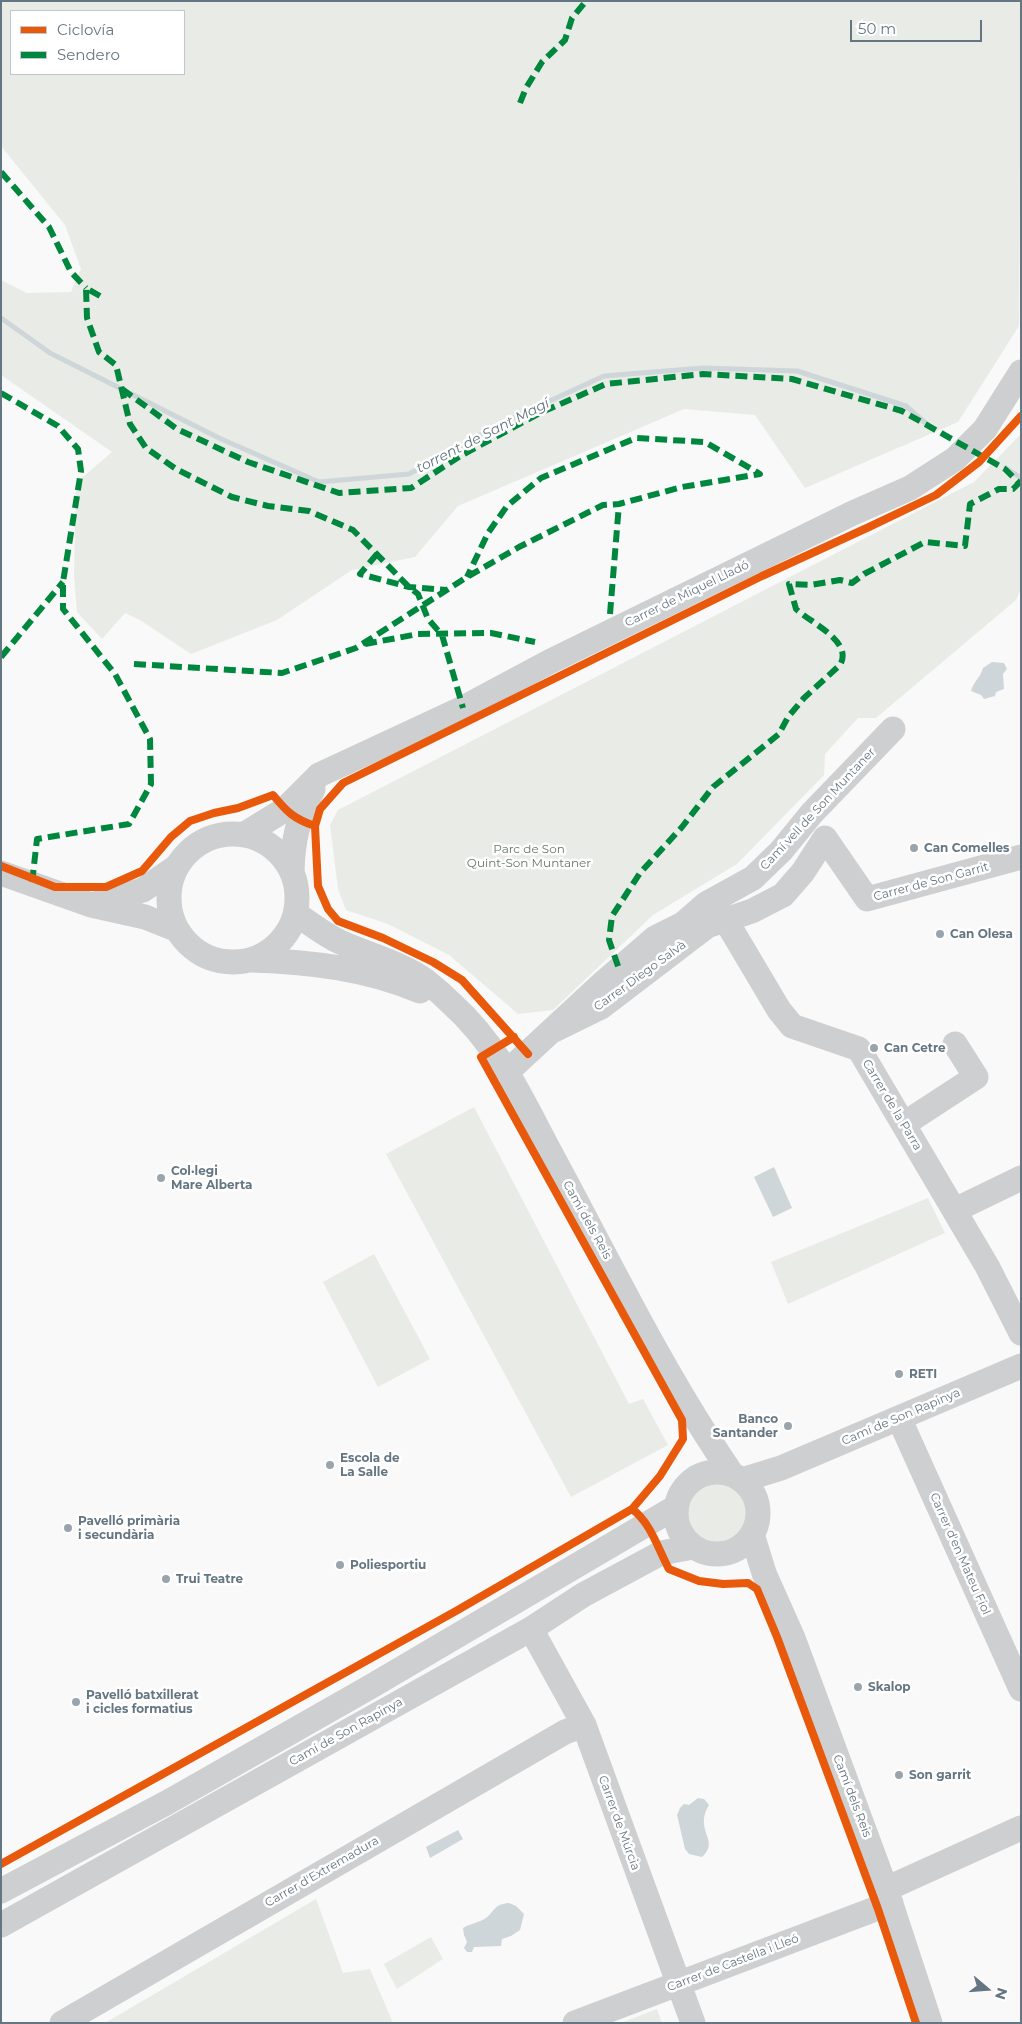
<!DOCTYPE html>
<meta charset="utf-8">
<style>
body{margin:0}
#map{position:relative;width:1022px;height:2024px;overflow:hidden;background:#f9f9f9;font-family:Montserrat,sans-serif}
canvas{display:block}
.frame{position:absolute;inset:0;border:2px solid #657683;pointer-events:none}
.legend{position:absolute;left:10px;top:10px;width:175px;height:65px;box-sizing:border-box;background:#fff;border:1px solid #c1c8cd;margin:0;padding:6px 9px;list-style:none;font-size:15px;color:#657683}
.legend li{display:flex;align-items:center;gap:10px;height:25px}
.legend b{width:25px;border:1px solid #c1c8cd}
.north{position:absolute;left:962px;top:1964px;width:50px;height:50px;-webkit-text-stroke:4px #fff;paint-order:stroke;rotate:108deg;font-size:14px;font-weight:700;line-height:20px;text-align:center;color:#657683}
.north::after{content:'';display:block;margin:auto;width:18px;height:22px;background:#657683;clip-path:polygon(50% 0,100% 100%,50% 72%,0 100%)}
.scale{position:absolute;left:850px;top:20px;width:132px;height:22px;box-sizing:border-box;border:2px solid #657683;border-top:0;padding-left:6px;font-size:15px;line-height:18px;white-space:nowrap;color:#657683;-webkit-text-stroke:4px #fff;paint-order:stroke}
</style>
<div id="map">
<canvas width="1022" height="2024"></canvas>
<div class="frame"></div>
<ul class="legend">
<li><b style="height:6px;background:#e8590c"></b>Ciclovía</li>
<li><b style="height:6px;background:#00873e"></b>Sendero</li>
</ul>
<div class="north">N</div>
<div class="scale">50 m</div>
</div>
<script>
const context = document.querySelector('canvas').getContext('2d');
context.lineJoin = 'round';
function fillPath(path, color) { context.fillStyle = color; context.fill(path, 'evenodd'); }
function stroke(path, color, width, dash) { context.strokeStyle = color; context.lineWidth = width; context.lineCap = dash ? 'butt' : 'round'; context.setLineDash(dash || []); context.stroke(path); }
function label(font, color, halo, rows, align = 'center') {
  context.font = font + ' Montserrat,sans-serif'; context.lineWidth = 5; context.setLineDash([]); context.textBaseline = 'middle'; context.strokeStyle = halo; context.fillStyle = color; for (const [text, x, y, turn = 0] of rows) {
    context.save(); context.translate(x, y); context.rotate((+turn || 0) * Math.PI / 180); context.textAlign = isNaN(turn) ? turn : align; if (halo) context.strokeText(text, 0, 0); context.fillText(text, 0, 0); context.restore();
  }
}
fillPath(new Path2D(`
 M1,1H1021L1019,326L958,422L805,488L755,415L684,409L458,506L415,557L352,570L277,620L191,654L140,620L125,613L102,639L77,612L74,576L76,483L112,452L1,375V280L27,293L71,292L81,269L65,225L1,146ZM11,11H184V74H11Z
 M1021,434V589L1016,600L876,718H858L825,754L824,775L737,864L653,915L553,1010L518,1014L449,955L388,924L346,910L338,889L330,825L338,810L974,482Z
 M474,1107L629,1404L643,1399L668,1445L571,1497L386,1154Z
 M928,1198L945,1233L788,1304L771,1262Z
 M374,1254L430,1359L378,1387L323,1282Z
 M682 1514a32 32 0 1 1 64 0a32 32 0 1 1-64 0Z
 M316,1899L343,1973L370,1969L393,2023H105Z
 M431,1937L443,1959L397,1989L384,1964Z
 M657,2009L662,2023H621Z`), '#e8ebe6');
fillPath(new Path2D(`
 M992,662L1004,663L1007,669L1003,674L1004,689L996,692L995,696L984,699L981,695L971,691C974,681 980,678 983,668Z
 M774,1167L792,1208L773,1217L754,1177Z
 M698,1798L704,1799L709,1805C693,1831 721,1840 702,1857L689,1854L685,1849L677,1815L680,1808L684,1804L689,1805Z
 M458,1830L463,1839L430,1858L426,1847Z
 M509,1903L516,1906L524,1914L520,1930L511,1936L502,1939L501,1946L474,1947L472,1952H467L464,1948L467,1942L464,1935L463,1928C470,1924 480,1922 486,1918C495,1911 494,1904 509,1903Z`), '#ced6d9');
stroke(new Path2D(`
 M1,318L50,353L219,438L319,482L409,474L504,422L604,376L703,368L797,371L906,406L929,426
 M1006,468L1021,478`), '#ced6d9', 5);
stroke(new Path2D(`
 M169 898a64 64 0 1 1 128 0a64 64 0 1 1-128 0Z
 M245,834L284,810L319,775L463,708L549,662L853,513L910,488L955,459L985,429L1021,372
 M292,872C293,836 298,822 313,789
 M1,873L91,905L145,917L175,929
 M95,904L143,890L176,867
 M296,914C310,923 325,935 340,942C369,955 401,963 426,981C435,988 444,996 452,1004C502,1049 525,1107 557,1165C613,1269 665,1377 732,1474
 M725,919L779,1010L792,1026L859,1049L987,1266L1021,1333
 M252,960C309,962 366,968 420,991
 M554,1030L601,1007L707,926L752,911L783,895L803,872L825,838L867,899L1021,857
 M508,1071L603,983L655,938L683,924L706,904L753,878L781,851L812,813L893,729
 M904,1124L976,1077L955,1044
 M955,1210L1021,1178
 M899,1418L1021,1689
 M676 1513a41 41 0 1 1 82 0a41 41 0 1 1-82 0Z
 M742,1480L781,1468L1021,1366
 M752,1534L764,1573L793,1638L886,1889L930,2023
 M531,1629L584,1725L693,2023
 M886,1889L1021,1828
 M1,1891L168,1802L370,1687L676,1507
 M1,1925L531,1629L583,1595L661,1553L693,1547
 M62,2023L565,1732L584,1725
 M575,2023L891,1903`), '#cecfd0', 25);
stroke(new Path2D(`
 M520,103L526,88L542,62L565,40L572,18L586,1
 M1,172L49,227L71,272L86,288
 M100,296L86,288L87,318L99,352L116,365L130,424L146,448L176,469L232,497L268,506L309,511L353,530L409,587L418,594L428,619L442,635L463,708
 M122,389L177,429L248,462L339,493L411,488L462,455L540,413L606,384L703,374L792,379L902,411L1005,469L1019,483L1013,489H999L970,504L965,546L925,542L864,574L852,583L840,580L811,585L789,584L796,609C809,622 854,641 840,665L804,698L788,717L779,734L713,787L682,827L640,873L612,916L609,940L619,969
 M1,393L58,426L78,449L81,471L63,582V609L115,674L150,739L151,784L129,824L37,839L32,883
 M377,554L360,574L409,587L447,590
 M610,614L619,504
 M365,644L418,634L491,633L535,642
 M1,657L63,582
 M134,664L282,673L356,648L467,577L519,547L603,505L619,504L682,487L760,474L705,442L636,438L541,478L507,506L488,533L467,577`), '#00873e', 6, [12, 6]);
stroke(new Path2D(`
 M315,826L318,886L328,909L338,921L383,938L433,962L462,980L528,1054
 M1,866L55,887H106L142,871L171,837L190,821L214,813L238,808L273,795C287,812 294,819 315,826L320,809L343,783L762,576L869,527L936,495L979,462L1021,416
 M514,1037L481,1057L682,1420L683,1439L660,1476L632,1509
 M1,1864L456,1611L632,1509C651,1523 658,1549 669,1569L699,1581L723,1584L748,1583L757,1589L777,1637L878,1909L916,2023`), '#e8590c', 8);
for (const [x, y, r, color] of [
 [914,848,5,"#99a4ac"],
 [940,934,5,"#99a4ac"],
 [874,1048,5,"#99a4ac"],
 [161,1178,5,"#99a4ac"],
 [899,1374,5,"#99a4ac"],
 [788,1426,5,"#99a4ac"],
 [330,1465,5,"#99a4ac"],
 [68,1528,5,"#99a4ac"],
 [340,1565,5,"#99a4ac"],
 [166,1579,5,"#99a4ac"],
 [858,1687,5,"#99a4ac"],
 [76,1702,5,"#99a4ac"],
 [899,1775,5,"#99a4ac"]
]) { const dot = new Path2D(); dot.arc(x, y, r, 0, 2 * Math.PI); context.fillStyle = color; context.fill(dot); stroke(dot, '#fff', 2); }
label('12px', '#657683', '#fff', [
 ["Carrer de Miquel Lladó",687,594,-26],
 ["Camí vell de Son Muntaner",818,809,-47],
 ["Carrer de Son Garrit",931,882,-15],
 ["Carrer Diego Salvà",640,976,-36],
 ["Carrer de la Parra",892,1105,59],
 ["Camí dels Reis",587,1220,61],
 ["Camí de Son Rapinya",901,1417,-23],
 ["Carrer d'en Mateu Fiol",960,1554,66],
 ["Camí de Son Rapinya",346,1732,-29],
 ["Camí dels Reis",852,1796,69],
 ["Carrer de Múrcia",619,1823,70],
 ["Carrer d'Extremadura",322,1872,-30],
 ["Carrer de Castella i Lleó",733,1963,-21]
]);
label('bold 12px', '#657683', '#fff', [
 ["Can Comelles",924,848],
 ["Can Olesa",950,934],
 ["Can Cetre",884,1048],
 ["Col·legi",171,1171],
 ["Mare Alberta",171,1185],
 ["RETI",909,1374],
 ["Banco",778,1419,"right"],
 ["Santander",778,1433,"right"],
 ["Escola de",340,1458],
 ["La Salle",340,1472],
 ["Pavelló primària",78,1521],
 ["i secundària",78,1535],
 ["Poliesportiu",350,1565],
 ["Trui Teatre",176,1579],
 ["Skalop",868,1687],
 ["Pavelló batxillerat",86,1695],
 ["i cicles formatius",86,1709],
 ["Son garrit",909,1775]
], 'left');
label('12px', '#687a64', '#fff', [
 ["Parc de Son",529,849],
 ["Quint-Son Muntaner",529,863]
]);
label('italic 14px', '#60757c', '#fff', [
 ["torrent de Sant Magí",483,436,-27]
]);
</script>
